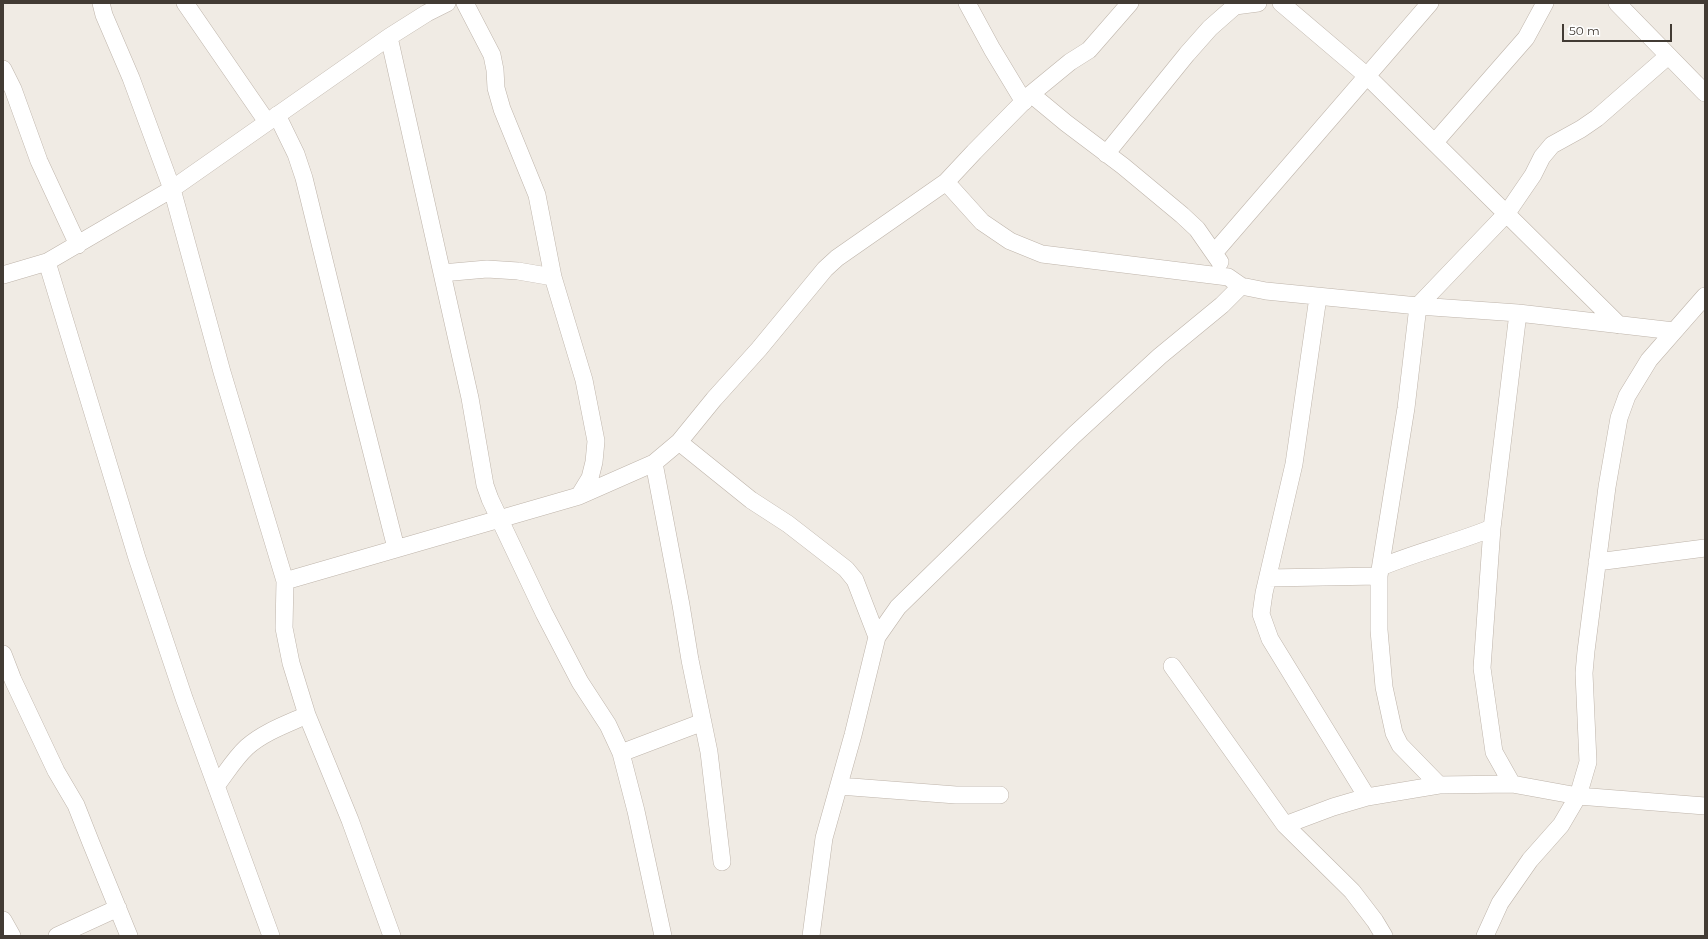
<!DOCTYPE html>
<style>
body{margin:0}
#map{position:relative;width:1708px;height:939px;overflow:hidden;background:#f0ebe4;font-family:Montserrat,sans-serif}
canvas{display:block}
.frame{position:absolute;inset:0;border:4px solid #423b34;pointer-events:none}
.scale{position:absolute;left:1562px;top:24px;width:110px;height:18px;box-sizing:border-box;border:2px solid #423b34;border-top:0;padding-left:5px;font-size:12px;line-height:14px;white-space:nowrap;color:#423b34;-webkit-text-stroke:3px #fff;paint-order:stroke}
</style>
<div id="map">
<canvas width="1708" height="939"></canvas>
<div class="frame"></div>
<div class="scale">50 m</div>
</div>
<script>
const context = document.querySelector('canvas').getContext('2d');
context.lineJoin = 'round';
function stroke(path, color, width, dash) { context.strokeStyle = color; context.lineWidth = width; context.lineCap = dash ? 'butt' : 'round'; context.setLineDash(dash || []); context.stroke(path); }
const minor = new Path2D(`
 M101,3L104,15L131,78L172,189L222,372L285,581L284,628L291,663L307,715L350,820L392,936
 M185,3L267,122
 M465,3L492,55L495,70L496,88L502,109L537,195L553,277L584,380L596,441L594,462L590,478L579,496
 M967,3L992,49L1024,102
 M1281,3L1367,76L1619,325
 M1617,3L1705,93
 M389,37L470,398L485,485L490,499L544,613L580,682L608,725L621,753L636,811L663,936
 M3,69L13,89L39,161L78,245
 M1031,94L1066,123L1123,166L1182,215L1197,229L1220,262
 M277,115L296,154L304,178L356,390L396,548
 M1435,142L1526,38L1545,3
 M1106,154L1187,54L1210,28L1235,6L1258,3
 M946,182L982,222L1010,241L1042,254L1228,277L1241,286L1266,291L1418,306L1518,313L1674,331
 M1214,253L1430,3
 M47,262L137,558L184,698L271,936
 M442,273L487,269L518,271L553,277
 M3,275L47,262L172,189L389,37L427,13L447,3
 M1318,297L1294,464L1264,593L1261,614L1270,639L1367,797
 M679,442L751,500L788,524L846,569L855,580L877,637
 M654,463L681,605L690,660L709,752L722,862
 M1597,562L1705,548
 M1381,567C1417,552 1455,543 1492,528
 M1268,578L1379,576
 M285,581L579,496L654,463L679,442L714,399L759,349L825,269L837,258L946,182L974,152L1031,94L1070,62L1089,50L1130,3
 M3,654L13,680L56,771L76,805L91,843L129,936
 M1172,666L1285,825L1352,891L1375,921L1384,936
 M621,753L703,722
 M1512,784L1494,752L1482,668L1492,528L1518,313
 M1439,785L1400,745L1394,733L1384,687L1379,630V576L1406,408L1418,306L1507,213L1533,175L1542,157L1552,145L1581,129L1597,118L1668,56
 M216,786C226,773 235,758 247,747C264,732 287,724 307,715
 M839,786L956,795H1000
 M1285,825L1333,807L1367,797L1439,785L1512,784L1578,796L1705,806
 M3,920L12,936
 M57,936L118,908
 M811,936L824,838L853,735L877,637L898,607L1074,435L1160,356L1222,305L1241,286
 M1485,936L1500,903L1530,860L1561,825L1578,796L1588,762L1584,673L1586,651L1607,487L1619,418L1627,396L1649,360L1705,296`);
stroke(minor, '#beb4aa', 18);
stroke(minor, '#fff', 17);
</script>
